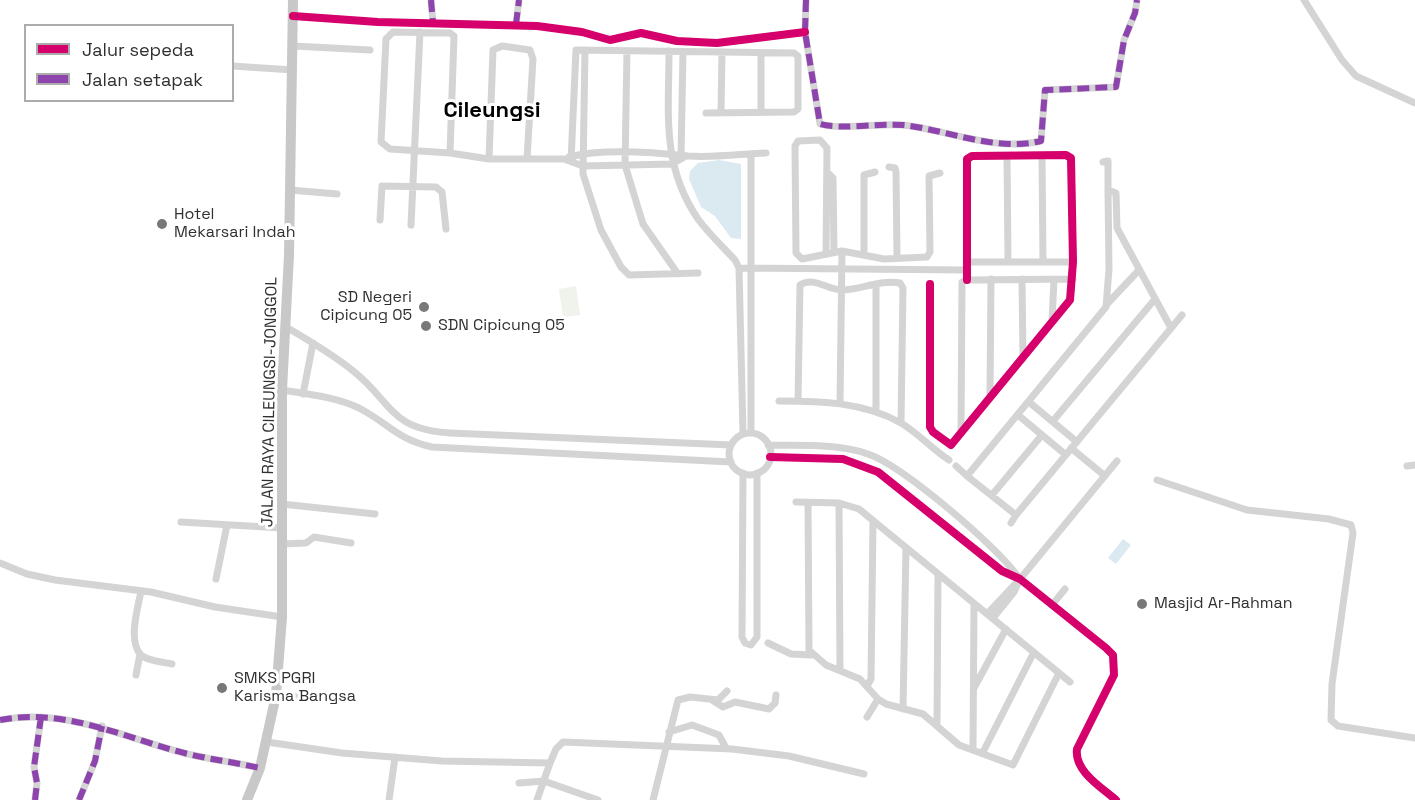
<!DOCTYPE html>
<style>
body{margin:0}
#map{position:relative;width:1415px;height:800px;overflow:hidden;background:#fff;font-family:"Space Grotesk",sans-serif}
canvas{display:block}
.legend{position:absolute;left:24px;top:24px;width:210px;height:78px;box-sizing:border-box;background:#fff;border:2px solid #acacac;margin:0;padding:8px 10px;list-style:none;font-size:18px;color:#303030}
.legend li{display:flex;align-items:center;gap:12px;height:30px}
.legend b{width:30px;border:2px solid #acacac}
</style>
<div id="map">
<canvas width="1415" height="800"></canvas>
<ul class="legend">
<li><b style="height:8px;background:#d6006c"></b>Jalur sepeda</li>
<li><b style="height:8px;background:#8e44ad"></b>Jalan setapak</li>
</ul>
</div>
<script>
const context = document.querySelector('canvas').getContext('2d');
context.lineJoin = 'round';
function fillPath(path, color) { context.fillStyle = color; context.fill(path, 'evenodd'); }
function stroke(path, color, width, dash) { context.strokeStyle = color; context.lineWidth = width; context.lineCap = dash ? 'butt' : 'round'; context.setLineDash(dash || []); context.stroke(path); }
function label(font, color, halo, rows, align = 'center') {
  context.font = font + ' "Space Grotesk",sans-serif'; context.lineWidth = 6; context.setLineDash([]); context.textBaseline = 'middle'; context.strokeStyle = halo; context.fillStyle = color; for (const [text, x, y, turn = 0] of rows) {
    context.save(); context.translate(x, y); context.rotate((+turn || 0) * Math.PI / 180); context.textAlign = isNaN(turn) ? turn : align; if (halo) context.strokeText(text, 0, 0); context.fillText(text, 0, 0); context.restore();
  }
}
fillPath(new Path2D(`
 M576,286L580,315L563,317L559,289Z`), '#f0f2ec');
fillPath(new Path2D(`
 M719,160L741,164V239L731,238L715,216L701,207L689,179L690,171L698,163Z
 M1123,539L1131,545L1116,564L1108,558Z`), '#dbe9f0');
stroke(new Path2D(`
 M431,0L433,23
 M806,0L805,32L820,124C840,130 879,123 903,125C948,130 995,152 1041,141L1045,90L1116,87L1124,40L1135,13L1137,0
 M1304,0L1342,60L1356,76L1415,103
 M293,16L378,22L537,26L582,32L610,40L641,33L677,41L717,43L805,32
 M516,24L519,0
 M393,32L450,33L454,36L450,153L390,149L381,142L386,39Z
 M293,46L370,50
 M585,50L583,174L601,230L621,267L629,275L698,273
 M627,51L625,165L643,224L678,274
 M669,51C669,113 661,165 698,219C709,234 723,247 735,260L739,268L743,434
 M232,66L293,70
 M721,112L722,52
 M761,112V53
 M450,153L489,159H564L583,166L672,164L686,156
 M751,154V433
 M1007,156L1008,261
 M1042,156L1043,262
 M569,157C603,148 652,152 688,156C713,158 741,154 766,153
 M681,157L683,52
 M489,159L493,50L502,46L530,50L533,59L527,159
 M571,161L576,50L794,53L798,56V109L794,112L706,113
 M1103,162L1108,161V190
 M889,167L895,168L896,172L897,257
 M827,172L833,178L834,251
 M290,190L337,194
 M380,220L382,186L436,187L442,192L446,229
 M411,225L420,32
 M826,254L827,148L820,140L798,141L795,146L796,253L802,259L842,251L884,259L927,257L930,252L929,176L940,173
 M864,255V175L875,172
 M967,262H1073
 M739,268L967,270
 M1022,279L1023,358
 M930,284V427L933,432L951,445L1070,300L1073,262L1071,158L1066,155L972,156L967,159V280
 M1108,303L1139,270
 M1052,321L1054,279
 M286,327C308,340 332,354 352,370C393,402 388,429 450,433L731,445
 M282,390C307,394 336,397 359,408C388,423 398,440 432,447L731,462
 M303,394L313,343
 M990,396L991,279
 M779,401C820,401 864,402 901,423C918,433 932,449 949,460
 M798,401L800,285C814,276 827,290 842,290C861,290 880,279 900,283L903,288L901,423
 M1029,402L1077,442
 M840,403L842,251
 M876,412V284
 M1018,415L1066,455
 M1053,421L1155,299
 M961,432L962,282L967,280L1073,279
 M729 454a21 21 0 1 1 42 0a21 21 0 1 1-42 0Z
 M768,445C800,446 838,443 868,454C903,466 998,547 1019,578
 M1071,448L1105,476
 M770,457L843,459L878,472L1002,571L1020,579L1106,648L1113,655L1114,675L1077,749C1074,771 1101,787 1116,800
 M956,466L967,476
 M1407,466L1415,465
 M743,473L742,637L745,643L751,645L757,637V473
 M1157,480L1247,510L1329,519L1351,525L1353,533L1332,684L1331,720L1338,726L1415,738
 M992,495L1042,435
 M796,502L839,503L859,509L1070,682
 M808,503L809,650L826,665L860,679L878,699L886,704L923,714L959,745L1013,765L1059,673
 M839,503L840,670
 M282,504L375,514
 M1016,515L1182,315
 M181,522L282,528
 M1011,523L1016,515L967,476L1106,307L1109,269L1108,190L1116,193L1117,228L1171,328
 M282,544L306,543L314,537L351,543
 M0,563L27,574L55,580L151,592L215,607L282,617
 M216,579L227,525
 M141,591C138,608 128,639 140,654C146,661 164,662 172,664
 M1052,605L1065,589
 M987,614L1020,579L1117,461
 M993,618L1014,592L1019,581
 M768,643L791,654L811,655
 M136,675L140,654
 M867,686L871,679L873,522
 M974,688L1006,629
 M276,695L318,699
 M712,700L723,707L735,702L769,709L775,703L776,695
 M903,709L906,548
 M867,717L878,699
 M0,720C68,707 128,740 192,755C215,760 238,763 260,768
 M937,723L938,575
 M669,732L692,725L719,735L726,748
 M267,742L342,753L442,761L550,763L537,800
 M973,748L974,604
 M983,752L1034,652
 M550,763L556,749L563,742L732,749L789,756L864,774
 M519,783L544,781L598,800
 M35,800L37,783L34,767L41,717
 M79,800L95,761L102,726
 M389,800L395,757
 M653,800L678,700L690,697L718,700L727,691`), '#d4d4d4', 7);
stroke(new Path2D(`
 M247,800L260,768L276,695L282,617V390L289,255L293,0`), '#c8c8c8', 10);
stroke(new Path2D(`
 M431,0L433,23
 M806,0L805,32L820,124C840,130 879,123 903,125C948,130 995,152 1041,141L1045,90L1116,87L1124,40L1135,13L1137,0
 M516,24L519,0
 M0,720C68,707 128,740 192,755C215,760 238,763 260,768
 M35,800L37,783L34,767L41,717
 M79,800L95,761L102,726`), '#8e44ad', 6, [12, 6]);
stroke(new Path2D(`
 M293,16L378,22L537,26L582,32L610,40L641,33L677,41L717,43L805,32
 M930,284V427L933,432L951,445L1070,300L1073,262L1071,158L1066,155L972,156L967,159V280
 M770,457L843,459L878,472L1002,571L1020,579L1106,648L1113,655L1114,675L1077,749C1074,771 1101,787 1116,800`), '#d6006c', 8);
for (const [x, y, r, color] of [
 [162,224,6,"#787878"],
 [424,307,6,"#787878"],
 [426,326,6,"#787878"],
 [1142,604,6,"#787878"],
 [222,688,6,"#787878"]
]) { const dot = new Path2D(); dot.arc(x, y, r, 0, 2 * Math.PI); context.fillStyle = color; context.fill(dot); stroke(dot, '#fff', 2); }
label('16px', '#303030', '#fff', [
 ["Hotel",174,215],
 ["Mekarsari Indah",174,233],
 ["SD Negeri",412,298,"right"],
 ["Cipicung 05",412,316,"right"],
 ["SDN Cipicung 05",438,326],
 ["Masjid Ar-Rahman",1154,604],
 ["SMKS PGRI",234,679],
 ["Karisma Bangsa",234,697]
], 'left');
label('16px', '#303030', '#fff', [
 ["JALAN RAYA CILEUNGSI-JONGGOL",270,402,-89]
]);
label('bold 22px', '#000', '#fff', [
 ["Cileungsi",492,111]
]);
</script>
